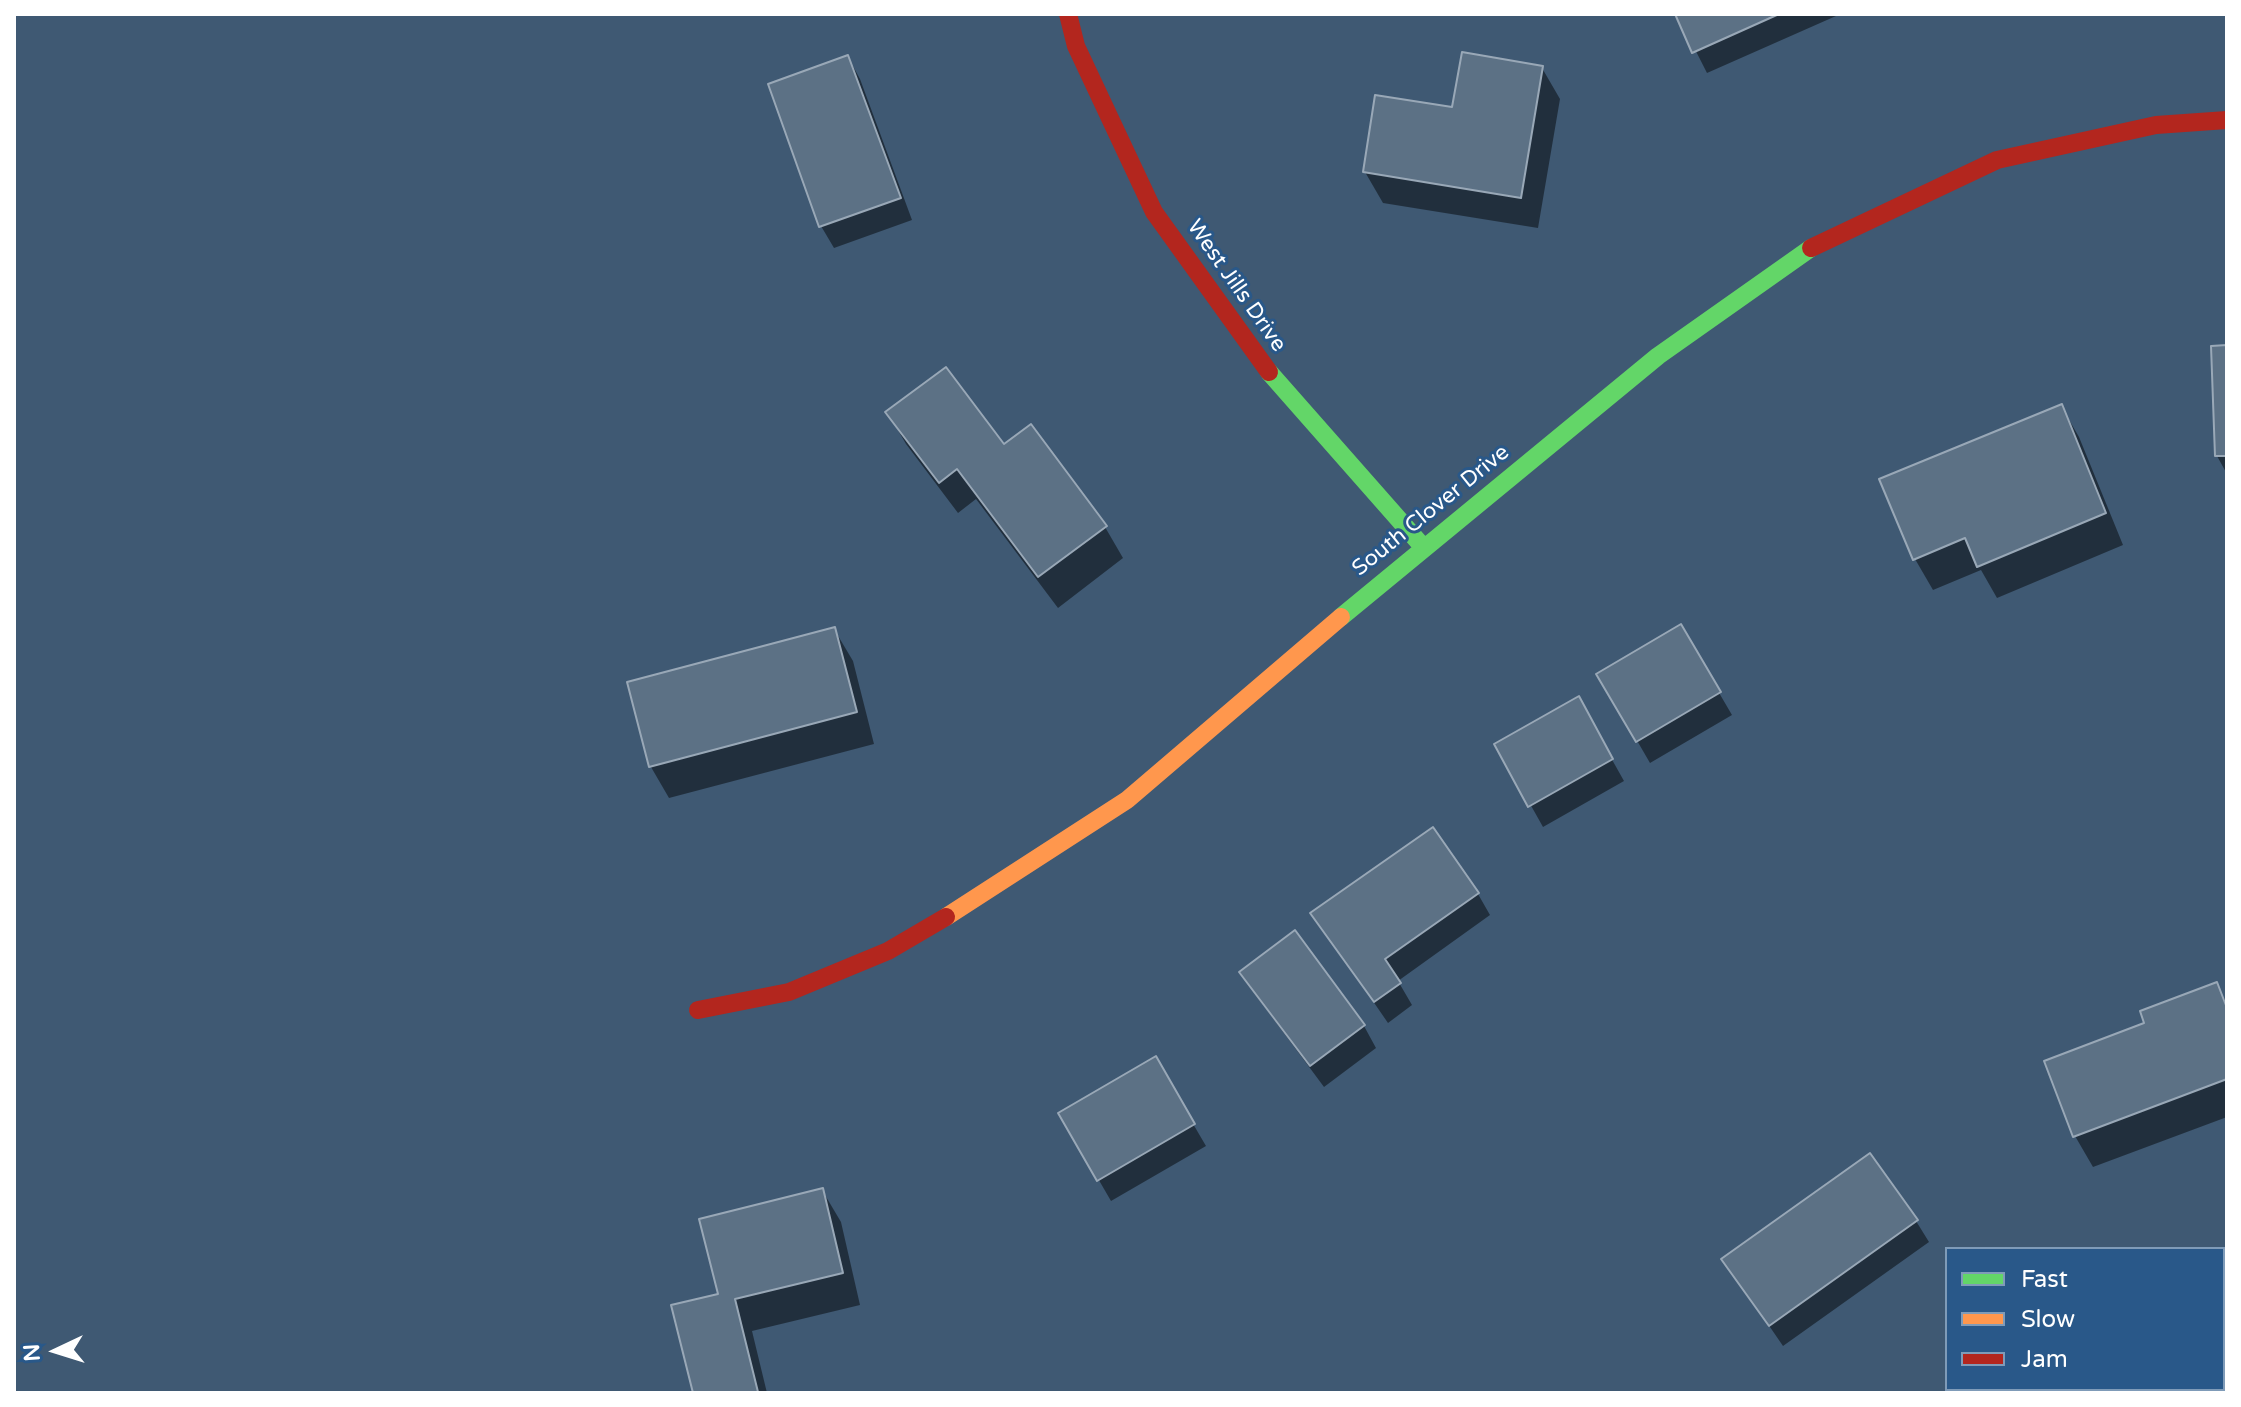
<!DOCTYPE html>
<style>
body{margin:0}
#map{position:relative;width:2241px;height:1407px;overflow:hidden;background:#3f5973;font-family:"Varela Round",sans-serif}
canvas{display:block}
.frame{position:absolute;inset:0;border:16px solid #fff;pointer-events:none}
.legend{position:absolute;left:1945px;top:1247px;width:280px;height:144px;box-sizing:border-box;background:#295889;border:2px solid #7f9bb8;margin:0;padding:10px 14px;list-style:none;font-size:24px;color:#fff}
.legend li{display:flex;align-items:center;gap:16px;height:40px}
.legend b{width:40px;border:2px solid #7f9bb8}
.north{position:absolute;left:16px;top:1311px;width:80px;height:80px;-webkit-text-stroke:6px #295889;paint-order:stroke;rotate:266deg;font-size:22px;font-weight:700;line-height:32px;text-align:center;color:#fff}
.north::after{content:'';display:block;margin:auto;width:28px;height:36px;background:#fff;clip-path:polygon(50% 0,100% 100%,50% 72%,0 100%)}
</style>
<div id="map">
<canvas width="2241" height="1407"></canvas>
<div class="frame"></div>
<ul class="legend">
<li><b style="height:10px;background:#63d668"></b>Fast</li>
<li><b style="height:10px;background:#ff974d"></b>Slow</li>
<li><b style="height:10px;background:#b3261e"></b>Jam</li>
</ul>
<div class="north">N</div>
</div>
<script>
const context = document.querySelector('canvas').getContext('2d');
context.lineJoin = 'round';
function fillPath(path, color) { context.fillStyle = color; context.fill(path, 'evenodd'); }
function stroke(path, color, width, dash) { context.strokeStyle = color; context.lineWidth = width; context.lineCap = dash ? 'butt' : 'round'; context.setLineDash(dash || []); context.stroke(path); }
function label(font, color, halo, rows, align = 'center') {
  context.font = font + ' "Varela Round",sans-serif'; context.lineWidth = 6; context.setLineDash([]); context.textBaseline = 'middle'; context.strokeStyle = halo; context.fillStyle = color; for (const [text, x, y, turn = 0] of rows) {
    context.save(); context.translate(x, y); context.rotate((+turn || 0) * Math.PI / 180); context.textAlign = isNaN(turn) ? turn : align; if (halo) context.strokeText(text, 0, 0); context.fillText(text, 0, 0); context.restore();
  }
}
fillPath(new Path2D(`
 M1677,14H1836V16L1707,73Z
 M848,57L860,79L912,220L834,248L821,226Z
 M1542,68L1560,99L1538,228L1383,203L1365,172L1454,109Z
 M2227,348V474L2217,456Z
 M2061,406L2079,437L2123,545L1997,598L1981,570L1933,590L1915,559Z
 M888,413L1004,446L1105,527L1123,558L1058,608L976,499L958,513L906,444Z
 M1680,626L1732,715L1650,763L1599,675Z
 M834,629L853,661L874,744L669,798L651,767Z
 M1578,699L1624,781L1543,827L1497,745Z
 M1478,894L1490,915L1398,981L1412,1005L1388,1023L1313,914Z
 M1242,972L1364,1026L1376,1048L1324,1087L1255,994Z
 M2216,985L2227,1003V1117L2093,1167L2075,1136L2146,1025Z
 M1155,1059L1206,1146L1111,1201L1060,1113Z
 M822,1190L841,1222L860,1305L752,1331L767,1393H695L674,1307L720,1295Z
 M1916,1221L1929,1242L1783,1346L1724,1260Z`), '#0007');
const building = new Path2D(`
 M1675,14H1779L1692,53Z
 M1462,52L1543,66L1521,198L1363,172L1375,95L1452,107Z
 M848,55L901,198L819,227L768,84Z
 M2227,345V456H2215L2211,346Z
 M946,367L1004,444L1031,424L1107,526L1038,577L957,469L939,483L885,412Z
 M2062,404L2106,513L1977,567L1965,538L1913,560L1879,479Z
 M1681,624L1721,692L1636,742L1596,674Z
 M835,627L857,712L649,767L627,682Z
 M1579,696L1613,759L1528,807L1494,744Z
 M1433,827L1479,893L1385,959L1401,983L1374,1002L1310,913Z
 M1295,930L1365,1025L1310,1066L1239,972Z
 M2217,982L2227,1008V1079L2073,1137L2044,1061L2144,1023L2140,1011Z
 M1156,1056L1195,1124L1097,1181L1058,1113Z
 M1870,1153L1918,1220L1769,1326L1721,1259Z
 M823,1188L843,1273L735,1299L758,1392L693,1393L671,1305L718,1294L699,1219Z`);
fillPath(building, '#5c7185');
stroke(building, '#99a8b7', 2);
stroke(new Path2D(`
 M2223,1317L2227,1316
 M2079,1393L2085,1389`), '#8697a8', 44);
stroke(new Path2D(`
 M1269,372L1424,548
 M1341,617L1658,356L1811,248`), '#63d668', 18);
stroke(new Path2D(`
 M946,917L1127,800L1341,617`), '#ff974d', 18);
stroke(new Path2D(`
 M1068,14L1076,46L1154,212L1269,372
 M1811,248L1997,160L2156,125L2227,120
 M698,1010L789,992L888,951L946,917`), '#b3261e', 18);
label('22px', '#fff', '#295889', [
 ["West Jills Drive",1236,286,55],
 ["South Clover Drive",1431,511,-39]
]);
</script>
